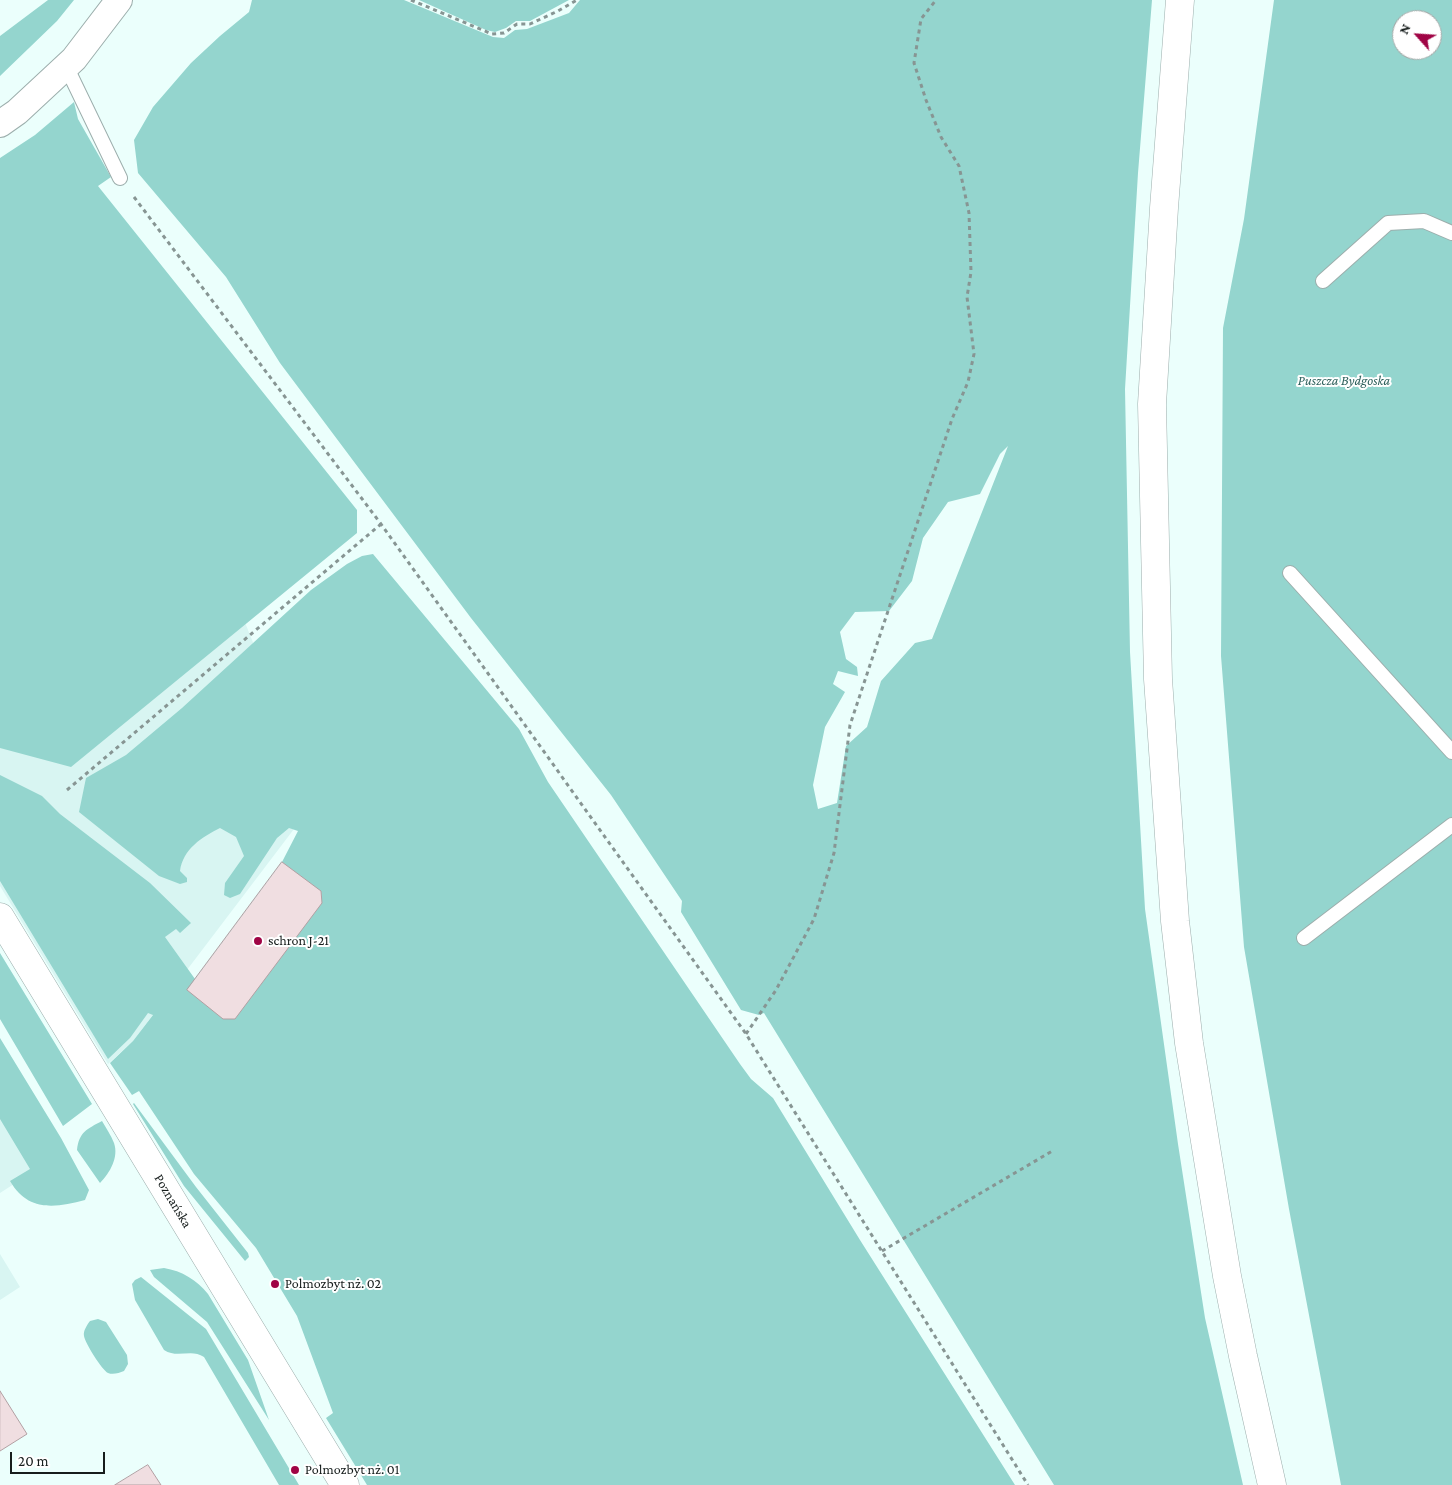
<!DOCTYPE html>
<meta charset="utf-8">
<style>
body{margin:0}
#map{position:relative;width:1452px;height:1485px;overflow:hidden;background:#ebfffc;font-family:"Crimson Pro",serif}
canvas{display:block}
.north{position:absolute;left:1392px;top:10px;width:50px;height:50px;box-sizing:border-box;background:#fff;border:1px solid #a2a5a4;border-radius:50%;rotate:296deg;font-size:14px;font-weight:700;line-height:20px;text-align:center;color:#161d1c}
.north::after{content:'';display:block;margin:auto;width:18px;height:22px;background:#a00445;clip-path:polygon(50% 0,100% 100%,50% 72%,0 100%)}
.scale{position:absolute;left:10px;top:1452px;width:95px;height:22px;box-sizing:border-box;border:2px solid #161d1c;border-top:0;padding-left:6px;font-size:15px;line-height:18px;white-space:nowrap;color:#161d1c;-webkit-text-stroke:4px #fff;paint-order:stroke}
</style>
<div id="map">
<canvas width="1452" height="1485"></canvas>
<div class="north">N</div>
<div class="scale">20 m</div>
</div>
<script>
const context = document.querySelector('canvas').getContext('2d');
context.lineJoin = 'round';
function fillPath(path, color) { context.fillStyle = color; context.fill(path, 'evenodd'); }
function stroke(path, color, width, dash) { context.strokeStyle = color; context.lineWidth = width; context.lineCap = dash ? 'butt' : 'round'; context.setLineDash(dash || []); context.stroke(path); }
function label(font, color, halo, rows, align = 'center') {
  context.font = font + ' "Crimson Pro",serif'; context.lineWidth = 4; context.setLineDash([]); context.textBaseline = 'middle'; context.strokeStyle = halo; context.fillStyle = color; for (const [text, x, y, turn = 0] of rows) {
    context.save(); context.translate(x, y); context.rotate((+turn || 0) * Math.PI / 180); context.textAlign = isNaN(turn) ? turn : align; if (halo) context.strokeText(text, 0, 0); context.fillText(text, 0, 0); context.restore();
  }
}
fillPath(new Path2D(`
 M238,605L316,800L133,1041L108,1064L0,886V724Z
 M0,1045L88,1193L14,1184L0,1193Z
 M0,1254L20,1287L0,1300Z`), '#d8f5f2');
fillPath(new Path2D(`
 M48,0H74L57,21L0,76V36Z
 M252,0H404L493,37L504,38L515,30L527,29L569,13L580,0H1152L1138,173L1125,389L1130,652L1145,909L1178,1144L1205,1318L1243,1485H1054L764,1013L759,1015L741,1010L681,912L682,901L611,795L471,618L280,363L226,277L138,173L134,140L153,107L191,63L220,36L249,12ZM1008,446L932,639L915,643L881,681L867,727L846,746L837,803L818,809L813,785L825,727L845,692L833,684L838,671L858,676L857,667L846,659L840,632L855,612L889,611L912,581L923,538L948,502L980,494L1000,454Z
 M419,0H569L530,21H516L506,28L495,32L486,30Z
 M1274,0H1452V1485H1341L1289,1209L1244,947L1221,656L1223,328L1244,219ZM1402,20H1432V50H1402Z
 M74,102L78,119L111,177L98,186L357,510V533L71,767L0,748V158L35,135Z
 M373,554L519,729L548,782L740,1064L751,1079L773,1098L860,1240L1015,1485H367L326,1418L333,1413L297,1316L256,1248L194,1174L139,1091L132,1095L110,1063L133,1041L153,1015L148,1013L130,1038L108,1059L0,881V775L42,796L60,814L150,883L191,923L180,933L176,929L165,937L195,979L282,862L298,831L289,828L277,838L240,894L230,898L224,895L225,883L244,856L236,837L220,828C202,837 183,849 180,871L187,878V882L180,884L159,876L79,812L86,778L126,755L182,708L311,590L347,564L362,556Z
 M0,953L92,1104L63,1126L0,1019Z
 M0,1038L61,1138L89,1190L85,1200C55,1208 28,1212 10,1181L30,1169L0,1119Z
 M134,1103L196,1187L248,1253L249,1257L245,1261L184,1186L133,1104Z
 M102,1121C106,1128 111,1135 114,1143C119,1157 110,1173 100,1183L77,1150C79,1132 87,1129 102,1121Z
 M164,1268C182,1271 197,1280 208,1294L248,1360L269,1420L207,1322L154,1277L150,1270Z
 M141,1277L206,1329L299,1485H279L204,1357C191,1348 178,1359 164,1350L135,1300L132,1284L135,1280Z
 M98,1319L106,1322L127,1355L128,1364L124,1371C119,1373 113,1375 108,1373C102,1370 85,1343 84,1336C83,1331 87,1325 90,1321Z`), '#94d5ce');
const building = new Path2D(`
 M282,862L321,891L322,903L235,1019H223L187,990Z
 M0,1391L27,1434L0,1451Z
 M148,1465L161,1485H115Z`);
fillPath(building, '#f0dee1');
stroke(building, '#b2a0a3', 1);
const lane = new Path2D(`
 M66,66L120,178
 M1323,281L1388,223L1424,221L1452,233
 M1290,573L1452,752
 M1304,938L1452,825`);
const street = new Path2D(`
 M0,124L17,112L74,59L119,0`);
const primary = new Path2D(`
 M0,917L345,1485`);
const highway = new Path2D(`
 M1180,0L1164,208L1152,404L1158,679L1175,921L1189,1043L1227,1276L1243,1356L1272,1485`);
stroke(lane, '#9caeac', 16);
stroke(street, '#9caeac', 28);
stroke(primary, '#9caeac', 29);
stroke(highway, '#9caeac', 29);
stroke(new Path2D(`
 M411,0L492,34L504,33L517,24H530L558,11L577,0
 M134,197L381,524L746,1034L1028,1485
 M67,790L381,524
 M746,1034L776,990L814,919L834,853L850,725L952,419L968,382L974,354L967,297L971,272L969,213L959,166L941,137L926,100L914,63L921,19L936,0
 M882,1251L1054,1150`), '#879593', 3, [4, 4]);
stroke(lane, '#fff', 14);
stroke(street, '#fff', 26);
stroke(primary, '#fff', 28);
stroke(highway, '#fff', 28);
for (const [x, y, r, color] of [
 [258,941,5,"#a00445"],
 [275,1284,5,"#a00445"],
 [295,1470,5,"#a00445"]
]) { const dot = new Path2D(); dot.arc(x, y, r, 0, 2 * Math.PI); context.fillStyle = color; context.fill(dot); stroke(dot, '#fff', 2); }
label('italic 14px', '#2e605c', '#fff', [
 ["Puszcza Bydgoska",1344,381]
]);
label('14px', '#161d1c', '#fff', [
 ["schron J-21",268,941],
 ["Polmozbyt nż. 02",285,1284],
 ["Polmozbyt nż. 01",305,1470]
], 'left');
label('14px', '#161d1c', '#fff', [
 ["Poznańska",173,1201,59]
]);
</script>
